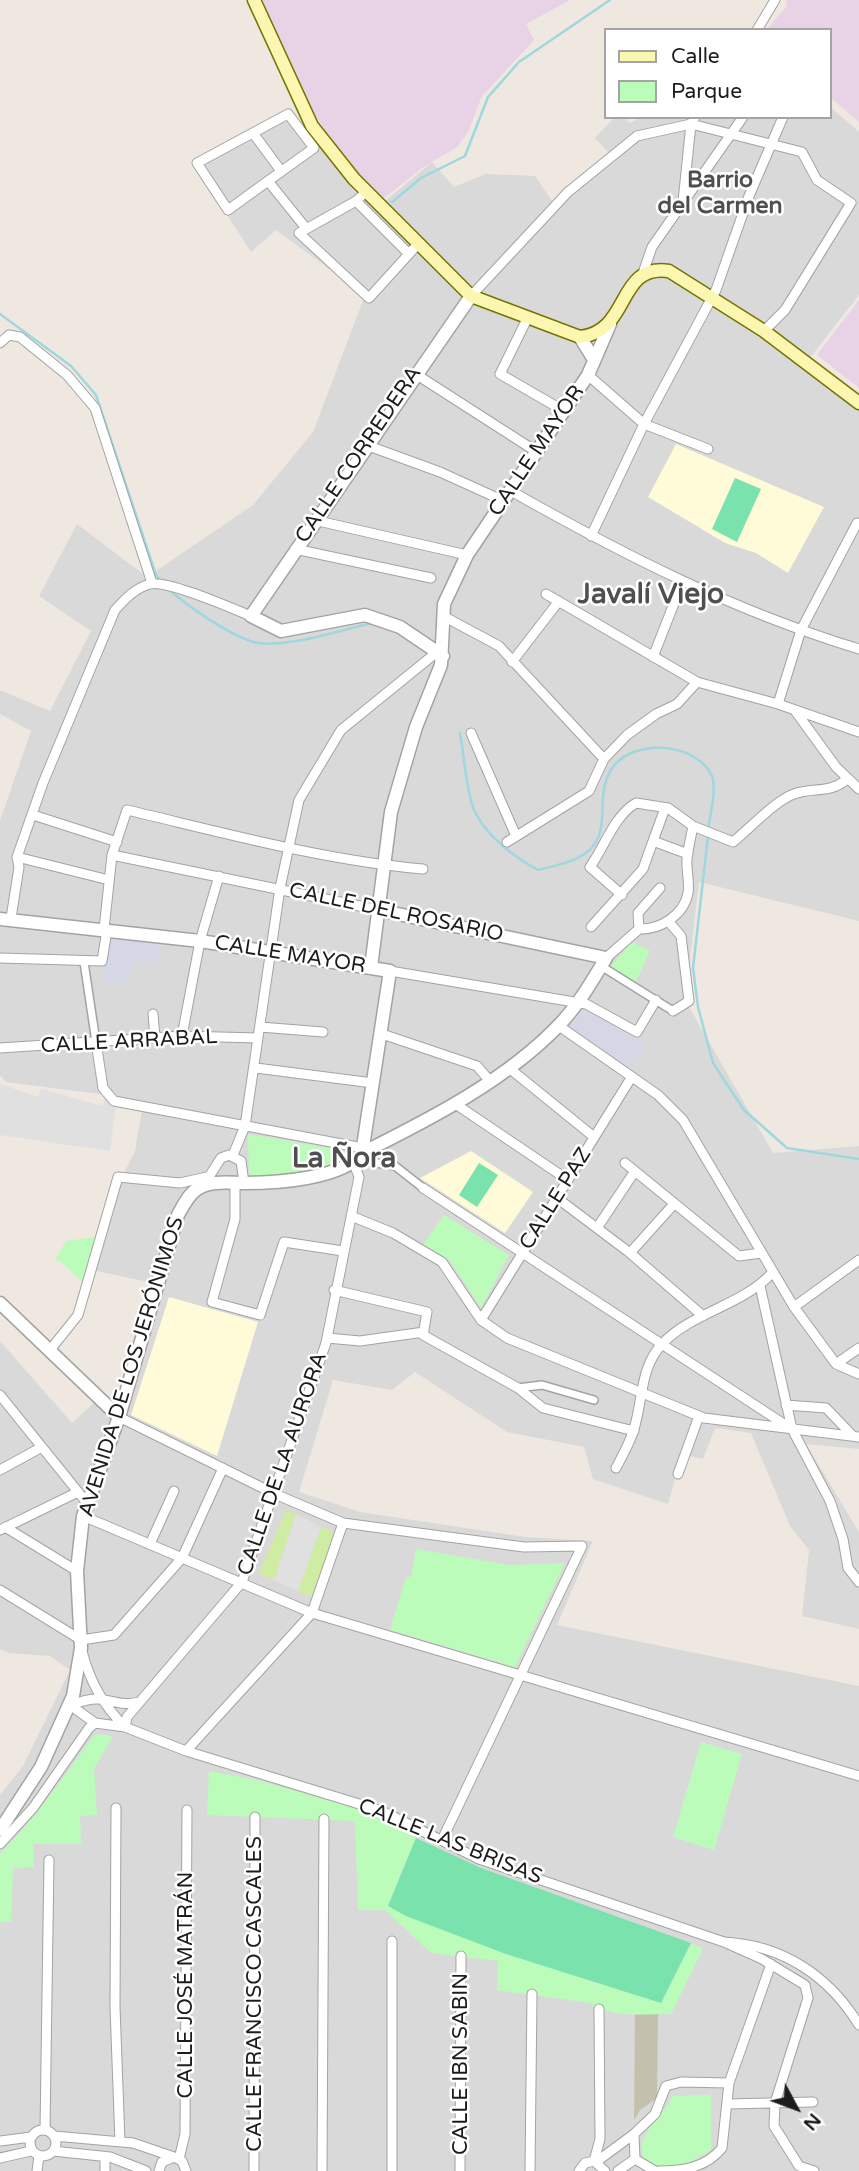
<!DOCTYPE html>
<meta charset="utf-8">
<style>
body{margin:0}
#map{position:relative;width:859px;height:2171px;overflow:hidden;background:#eee8e1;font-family:"Varela Round",sans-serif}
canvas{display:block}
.legend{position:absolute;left:604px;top:28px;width:228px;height:91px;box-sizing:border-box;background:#fff;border:2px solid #a4a4a4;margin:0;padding:9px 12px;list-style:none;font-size:21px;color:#1c1c1c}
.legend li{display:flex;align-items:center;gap:14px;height:35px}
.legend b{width:35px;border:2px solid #a4a4a4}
.north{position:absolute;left:761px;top:2073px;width:70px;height:70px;-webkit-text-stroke:5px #fff;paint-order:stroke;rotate:131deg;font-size:19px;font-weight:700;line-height:28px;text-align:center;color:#1c1c1c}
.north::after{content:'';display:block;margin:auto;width:24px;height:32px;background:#1c1c1c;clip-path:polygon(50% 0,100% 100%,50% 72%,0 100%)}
</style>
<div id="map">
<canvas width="859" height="2171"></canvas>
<ul class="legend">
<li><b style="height:9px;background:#fcf7b0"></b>Calle</li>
<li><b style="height:19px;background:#bcfcba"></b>Parque</li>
</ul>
<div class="north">N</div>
</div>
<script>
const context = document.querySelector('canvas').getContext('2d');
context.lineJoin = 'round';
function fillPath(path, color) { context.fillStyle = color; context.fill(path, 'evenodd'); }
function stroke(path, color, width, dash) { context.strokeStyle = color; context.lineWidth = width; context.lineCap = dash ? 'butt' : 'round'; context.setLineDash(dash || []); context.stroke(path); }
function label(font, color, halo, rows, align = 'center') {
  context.font = font + ' "Varela Round",sans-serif'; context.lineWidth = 5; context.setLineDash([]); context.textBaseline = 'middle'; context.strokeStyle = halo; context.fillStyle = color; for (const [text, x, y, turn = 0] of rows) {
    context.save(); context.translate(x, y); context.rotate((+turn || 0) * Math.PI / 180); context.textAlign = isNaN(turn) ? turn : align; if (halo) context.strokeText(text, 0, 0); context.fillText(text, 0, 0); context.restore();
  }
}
fillPath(new Path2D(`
 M829,106L859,132V295L809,359L859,399V921L699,882L685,1000L773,1153L859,1146V1449L806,1444L859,1532V1629L802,1616L809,1550L790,1526L751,1433L715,1428L703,1459L682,1454L668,1504L593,1479L584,1447L507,1432L415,1372L392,1390L333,1380L299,1492L360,1512L525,1537L593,1541L557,1625L859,1686V2171H0V1795L23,1766L70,1670L50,1656L9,1653L0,1649V1341L72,1423L99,1398L113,1411L149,1282L91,1270L118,1185L135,1151L142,1110L107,1095L6,1082L0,1075V821L31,731L0,714V690L50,711L91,631L39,596L77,524L147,577L253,505L313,432L365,295L276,230L251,252L192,161L291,108L360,198L384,202L432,162L454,187L486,174L535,176L555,205L609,153L595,138L615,117H623L630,123L642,117H829Z`), '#dad9d9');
fillPath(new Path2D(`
 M262,0H570L526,24L534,40L482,96L468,132L457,147L422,168L383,199L351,168L313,112Z
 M786,0H859V122L829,96V30H766L787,6Z
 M859,300V388L817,355Z`), '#e7d2e6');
fillPath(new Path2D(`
 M676,444L824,507L788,573L756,553L725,543L648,497Z
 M471,1151L533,1192L505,1233L420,1178Z
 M169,1297L258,1322L217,1456L131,1415Z`), '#fffad8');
fillPath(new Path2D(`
 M635,2014H658L657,2098L640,2110L634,2120Z`), '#c3c0ac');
fillPath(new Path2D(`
 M286,1510L296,1514L274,1580L259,1574Z
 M321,1527L335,1533L312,1597L298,1591Z`), '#cfeca3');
fillPath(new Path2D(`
 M632,942L650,951L634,986L607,970Z
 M248,1134L352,1152L344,1165L280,1179L249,1176Z
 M444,1215L509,1255L481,1308L450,1261L423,1245Z
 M101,1236L87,1286L61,1262L55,1260L66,1241Z
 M416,1549L509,1565L565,1563L515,1667L390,1630L406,1577H411Z
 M95,1734L113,1736L94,1769L97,1815L80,1816L81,1844H33L34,1867L13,1868L11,1922H0V1854L37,1813Z
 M701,1742L742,1754L714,1850L673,1837Z
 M209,1771L257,1780L366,1811L416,1838L388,1906L406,1916L506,1954L661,2003L691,1943L703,1949L671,2014C645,2014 612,2018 590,2003L497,1990L498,1961L431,1953L385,1910H358L355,1821L207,1815Z
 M711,2095V2150C690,2163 673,2171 648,2163C627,2140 664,2118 672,2096Z`), '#bcfcba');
fillPath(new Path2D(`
 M735,478L761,489L737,542L712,529Z
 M479,1163L498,1175L477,1207L459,1195Z
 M416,1838L481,1868L691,1943L661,2003L506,1954L406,1916L388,1906Z`), '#7ae2ad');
fillPath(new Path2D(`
 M0,1084L38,1097L41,1089L103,1106L105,1098L116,1106L110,1151L0,1135Z
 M296,1514L321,1527L298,1591L274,1580Z`), '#e0e0e0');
fillPath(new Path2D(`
 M107,930L160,936L158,962L133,961L132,979L105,985L102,961Z
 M586,1004L637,1032L647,1045L626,1074L565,1030Z`), '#d5d7e4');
stroke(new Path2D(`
 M392,202L421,178L465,156L488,97L519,62L610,0
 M0,314L71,366L96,395L156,575L161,582
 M168,589C189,607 225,632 250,641C280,651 341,630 372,623
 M460,733C464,755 466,790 474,810C486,836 514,857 538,870C558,865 589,860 598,838C607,819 597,793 611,770C630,738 696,741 712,776C717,789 710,815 708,830
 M708,836L693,968L698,1007L713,1063L744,1110L787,1148L859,1159`), '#9ed8de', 2.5);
const pedestrian = new Path2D(`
 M84,962L96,1042
 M601,966L673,1011
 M357,1160L395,1166L423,1188
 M518,1388L542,1385L594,1400`);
const minor = new Path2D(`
 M757,30L775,0
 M253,133L281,171
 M268,181L228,210L197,163L288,114L314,148L268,181L305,227
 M366,192L356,201L299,233L369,298L418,244
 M356,201L409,254
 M683,201L691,124L695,117
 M643,273L652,247L743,117
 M471,296L568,192L637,136L691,124L802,152L817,180L851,203L785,310L764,331
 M527,319L500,374L564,411
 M0,343L9,335L20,337L67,375L95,408L152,583
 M414,373L537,452
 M588,375L644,424L708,449
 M366,445L440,472L504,501
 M511,491C624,555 734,611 859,649
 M314,520L467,555
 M591,536L644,424L716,290L749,196L783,117
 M295,549L431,578
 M546,594L697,682L778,704L859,732
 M445,617L499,646L604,759
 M653,657L682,583
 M512,662L559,601
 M778,704L801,630L857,523
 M796,712L836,767L859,789
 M471,733L516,836
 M33,815L117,842
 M653,841L665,808
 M507,842L589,791L604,759L627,735L656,714L677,704L697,682
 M112,855L379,910
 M17,857L109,880
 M622,895L590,867C605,846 614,816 636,803L668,808L693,826L733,842C749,829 776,800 794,794C813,787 829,794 846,780
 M11,918L19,867L17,857L43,783L115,610C125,599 135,588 150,584C168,580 231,608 251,616
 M668,921L681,936L689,1001L673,1011
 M591,927L643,869L653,841L688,854
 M104,929L112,855L127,810C225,833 323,860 423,869
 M639,929L638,913L660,888
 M0,958L102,961L107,930
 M606,958L639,929C660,930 684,915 688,893C690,882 686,870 687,859C688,848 691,837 693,826
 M390,971L586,1004L637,1032L656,1000
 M153,1014L155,1038
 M559,1026L658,1095L683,1120L794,1307L836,1364L859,1374
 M260,1027L323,1032
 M382,1034L477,1066L489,1080
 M182,1036L200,941L219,876
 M96,1042L103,1088L114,1101L363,1148
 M0,1048L182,1036L258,1038
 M256,1068L373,1083
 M509,1068L594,1137
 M454,1103L568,1180
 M233,1155L245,1126L280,888L299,800L341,730L437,652
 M625,1163L739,1256L761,1253
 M205,1183L221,1158L229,1155L241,1161L244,1183
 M235,1183V1219L212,1302L260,1315L284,1242L343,1251
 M423,1188L790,1428
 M557,1198L630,1253L703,1316
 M351,1216L393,1233L442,1262L481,1320L507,1338L704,1418L859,1437
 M597,1228L635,1171
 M630,1253L674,1204
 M760,1286L792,1429L830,1501L843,1539L848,1568L859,1582
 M334,1290L427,1312L423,1335L518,1388L543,1408L634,1431
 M794,1307L859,1260
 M481,1320L631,1078
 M327,1338L360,1341L424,1332
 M50,1350L78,1315L118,1177L180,1183L207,1177
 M836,1364L859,1348
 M0,1395L87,1503
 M786,1405L826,1408L853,1436
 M119,1417L275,1494L343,1523L524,1547L582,1546L442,1840
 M616,1468C622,1456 630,1443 634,1429C643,1400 640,1366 663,1343C693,1312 743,1305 772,1273
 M0,1470L42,1447
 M678,1474L699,1416
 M83,1516L312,1613L859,1776
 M5,1527L77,1571
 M0,1530L78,1492
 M150,1544L174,1491
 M0,1590L81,1640L114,1635L182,1558L223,1468
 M82,1651C90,1682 103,1705 125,1727
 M70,1705L95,1723L125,1727L186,1751L382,1811L479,1859L724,1942C783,1945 829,1976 859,2025
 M70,1705C79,1702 89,1698 99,1699C115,1701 123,1706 140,1702
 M125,1727L127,1717L242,1582L326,1343L359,1177L354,1164
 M186,1751L312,1613L343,1523
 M116,1808L115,2007L120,2142
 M0,1844L33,1808L89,1728L95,1723
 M726,1943L762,1959L805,1985L808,1998L775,2103L774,2126L799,2166L814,2171
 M729,2083L771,1964
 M727,2104L813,2102
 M30 2143a13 13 0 1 1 26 0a13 13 0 1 1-26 0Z
 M45,2130L49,1860
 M54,2136L133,2143L174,2157
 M0,2141L31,2137
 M53,2151L110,2157L146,2171
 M0,2158L31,2151
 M179,2159L185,2134L187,1810
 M635,2159L634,2134L655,2114L666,2086L681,2082L729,2083L722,2148C706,2168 682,2171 659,2171
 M635,2159L655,2171
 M594,2161L600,2139L599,2009
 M596,2162L634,2134
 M37,2171L39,2156
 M105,2171V2157
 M159,2171L162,2162L174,2157L182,2161L186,2171
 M254,2171L255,1817
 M322,2171L324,1819
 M392,2171V1941
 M460,2171L461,1956
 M530,2171L532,1994
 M579,2171L585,2163L594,2161L605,2171
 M618,2171L635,2159`);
const tertiary = new Path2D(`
 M580,337L593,358
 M443,656L400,627L365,615L281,631L251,616L471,296
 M0,919L200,941L390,971L362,1153C343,1179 276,1183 245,1183C230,1183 210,1180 197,1189C188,1195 183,1206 178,1215L119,1417L83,1516L77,1571L81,1648L73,1696L41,1767L0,1830
 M371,967L391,812L416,727L441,665L444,604L467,555L588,375L610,324
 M362,1153C430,1119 507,1080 560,1024C579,1004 592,981 606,958L379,910
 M0,1303L119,1417`);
const secondary = new Path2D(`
 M254,0L312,126L354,179L471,296L580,337C631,332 616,263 669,271L764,331L859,403`);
stroke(pedestrian, '#a3a3a3', 10);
stroke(minor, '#a3a3a3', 11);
stroke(tertiary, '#a3a3a3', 15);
stroke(secondary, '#757400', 15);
stroke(pedestrian, '#fff', 7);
stroke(minor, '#fff', 9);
stroke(tertiary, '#fff', 12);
stroke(secondary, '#fcf7b0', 12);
label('21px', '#1c1c1c', '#fff', [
 ["CALLE MAYOR",537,451,-56],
 ["CALLE CORREDERA",359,455,-56],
 ["CALLE DEL ROSARIO",396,913,12],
 ["CALLE MAYOR",290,955,9],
 ["CALLE ARRABAL",129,1042,-3],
 ["CALLE PAZ",556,1199,-58],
 ["AVENIDA DE LOS JERÓNIMOS",132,1367,-73],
 ["CALLE DE LA AURORA",283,1464,-71],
 ["CALLE LAS BRISAS",450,1842,22],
 ["CALLE JOSÉ MATRÁN",186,1985,-90],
 ["CALLE FRANCISCO CASCALES",255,1994,-90],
 ["CALLE IBN SABIN",461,2064,-90]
]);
label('bold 23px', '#4f4f4f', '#fff', [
 ["Barrio",720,181],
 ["del Carmen",720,207]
]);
label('bold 28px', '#4f4f4f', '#fff', [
 ["Javalí Viejo",651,596],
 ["La Ñora",344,1160]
]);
</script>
